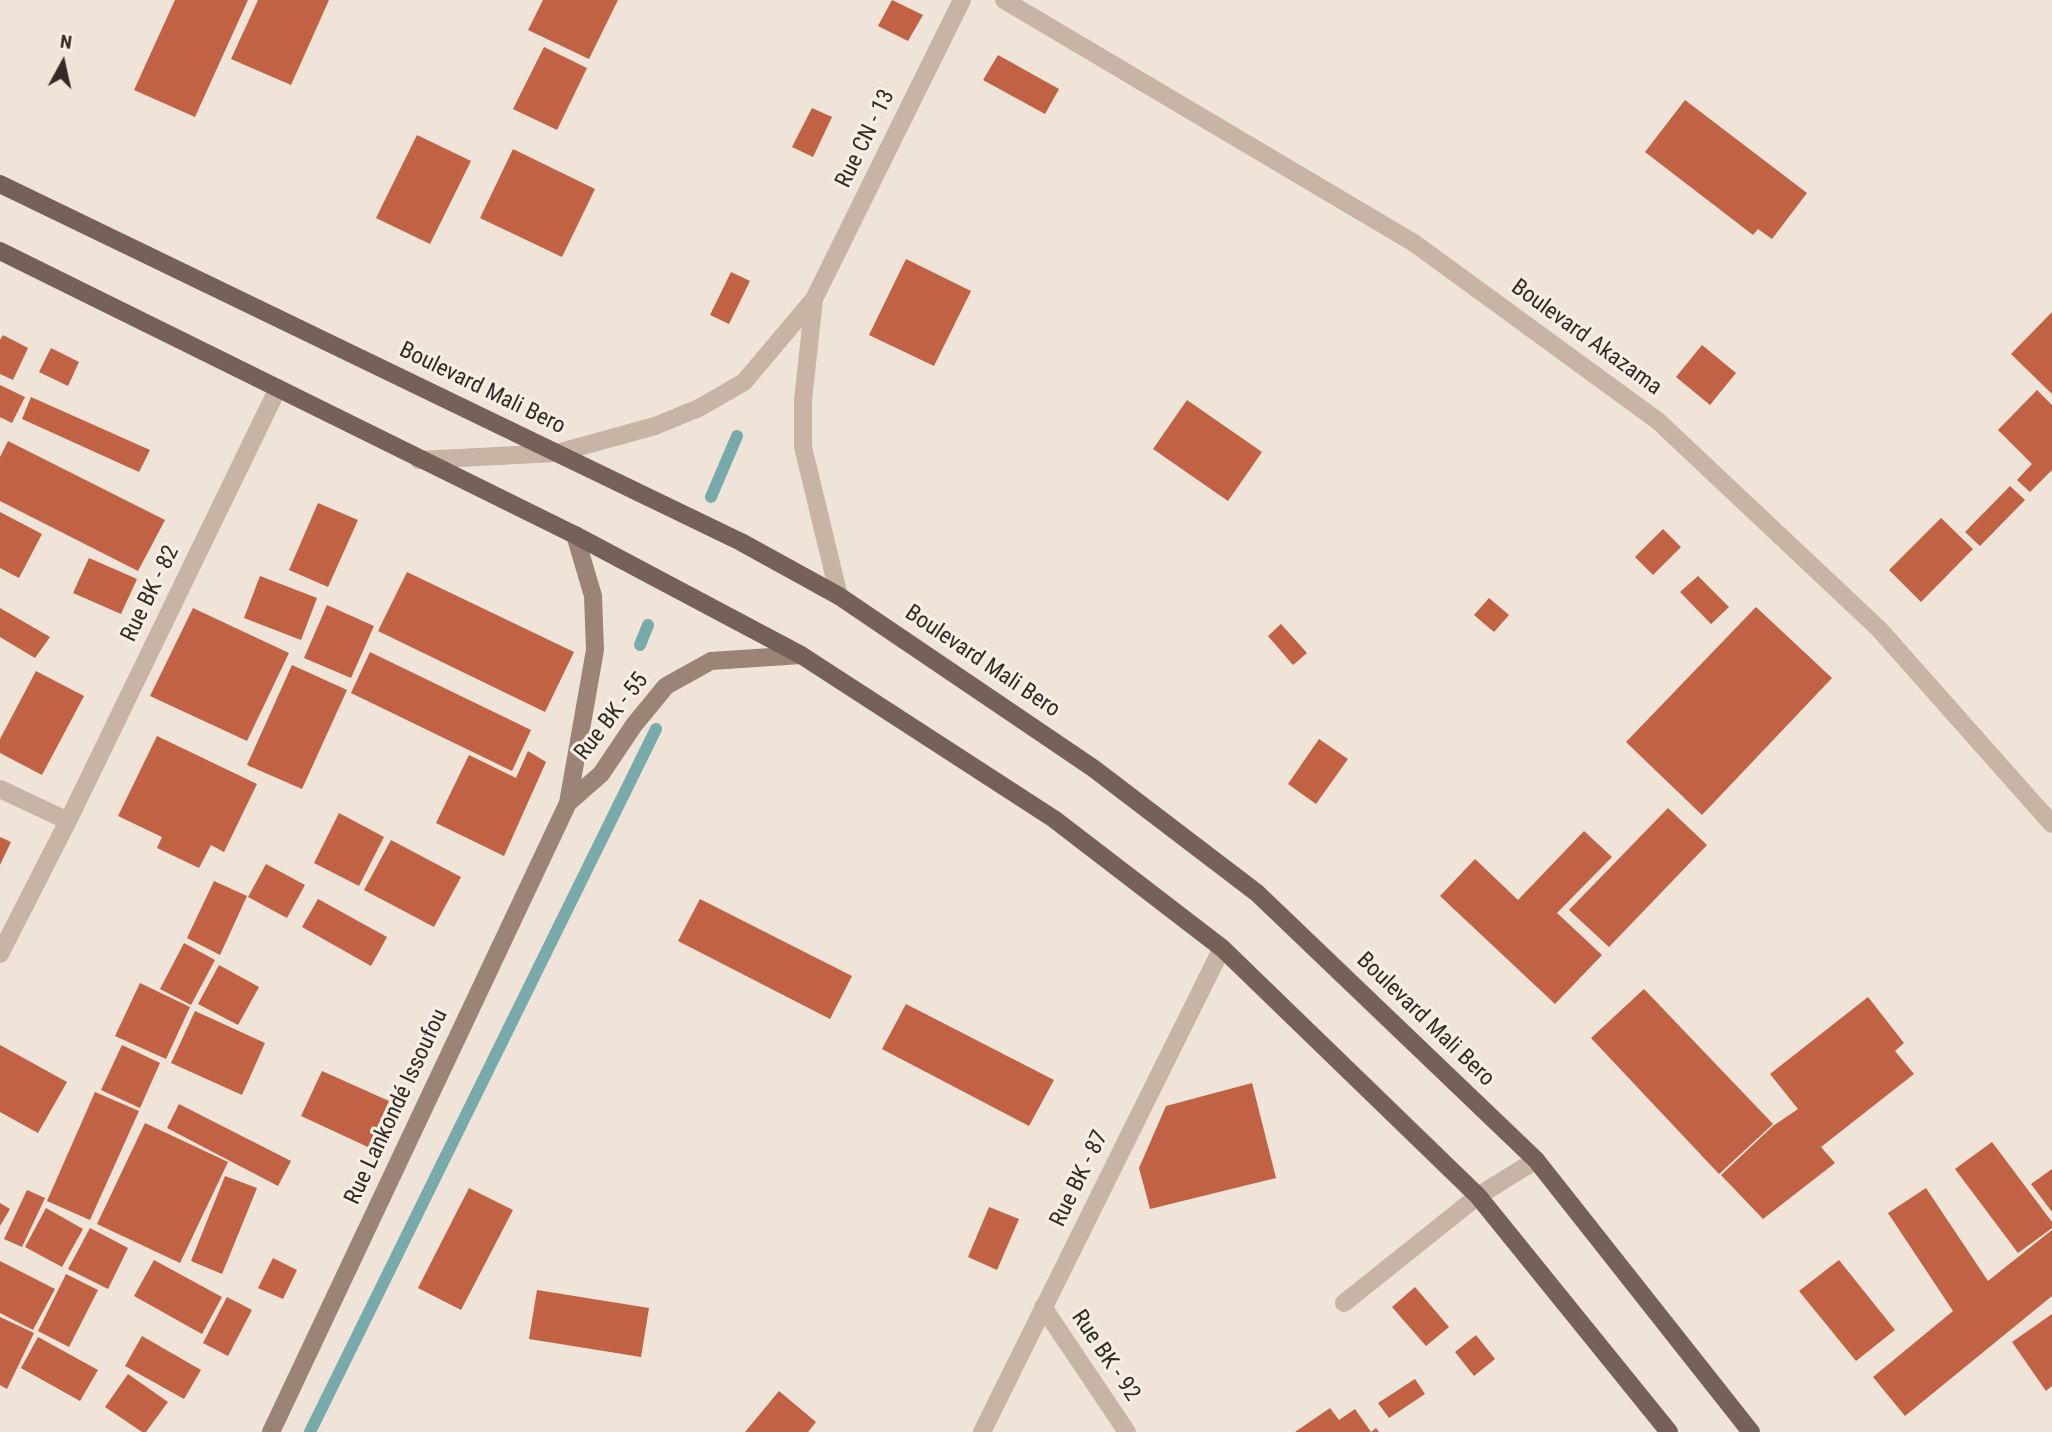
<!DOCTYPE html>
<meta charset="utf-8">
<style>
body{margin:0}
#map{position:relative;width:2052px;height:1432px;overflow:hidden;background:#f0e4d8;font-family:"Roboto Condensed",sans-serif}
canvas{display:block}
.north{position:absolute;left:28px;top:28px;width:70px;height:70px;-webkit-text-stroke:5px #f8efe4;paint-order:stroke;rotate:8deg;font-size:19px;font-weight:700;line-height:28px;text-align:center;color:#332a26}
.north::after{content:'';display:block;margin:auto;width:24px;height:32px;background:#332a26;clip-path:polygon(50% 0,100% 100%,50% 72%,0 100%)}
</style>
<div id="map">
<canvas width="2052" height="1432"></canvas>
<div class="north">N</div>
</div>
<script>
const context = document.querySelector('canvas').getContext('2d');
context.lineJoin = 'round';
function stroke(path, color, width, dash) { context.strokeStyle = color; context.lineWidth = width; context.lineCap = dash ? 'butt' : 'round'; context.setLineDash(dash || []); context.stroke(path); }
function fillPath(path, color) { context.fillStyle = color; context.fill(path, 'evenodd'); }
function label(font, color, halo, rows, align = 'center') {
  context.font = font + ' "Roboto Condensed",sans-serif'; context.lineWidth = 6; context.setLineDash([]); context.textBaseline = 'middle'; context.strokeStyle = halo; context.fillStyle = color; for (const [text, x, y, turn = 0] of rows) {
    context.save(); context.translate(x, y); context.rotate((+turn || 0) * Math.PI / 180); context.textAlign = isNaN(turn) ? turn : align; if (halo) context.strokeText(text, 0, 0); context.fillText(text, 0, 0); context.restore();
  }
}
stroke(new Path2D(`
 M711,497L737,436
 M640,645L648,625
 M310,1432L656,729`), '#78aaac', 12);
fillPath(new Path2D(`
 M175,0H248L195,117L134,90Z
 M258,0H329L291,85L231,59Z
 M543,0H618L589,59L528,30Z
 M892,0L923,15L908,41L878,26Z
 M544,47L587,68L557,130L513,109Z
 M998,55L1059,89L1045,114L983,80Z
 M1685,100L1807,193L1772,239L1758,229L1753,235L1645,152Z
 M812,108L832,117L813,157L792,147Z
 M417,135L471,161L430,244L376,218Z
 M513,149L595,189L562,257L480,218Z
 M906,259L971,291L934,366L869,335Z
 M731,272L750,281L729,324L710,315Z
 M2052,312V394L2011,354Z
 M3,335L28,348L13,380L0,374V340Z
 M1702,345L1736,373L1710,405L1676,377Z
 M51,348L79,362L68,386L39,372Z
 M0,385L25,397L12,423L0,417Z
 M2037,390L2052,405V470L2030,492L2017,480L2032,464L1998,430Z
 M31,397L150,450L139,472L22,419Z
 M1187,400L1262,452L1228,501L1153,449Z
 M8,441L165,520L138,571L0,501V457Z
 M2010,486L2025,500L1980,546L1965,532Z
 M318,503L358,520L328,587L289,570Z
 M0,512L42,534L19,578L0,568Z
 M1941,518L1973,549L1921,602L1889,570Z
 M1663,529L1681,547L1653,575L1635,557Z
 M89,558L137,579L121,614L73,593Z
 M407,572L574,652L545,712L378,631Z
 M260,576L317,598L301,640L244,618Z
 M1698,576L1729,607L1711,624L1680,592Z
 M1489,598L1509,615L1494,632L1474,615Z
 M327,605L374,626L351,678L304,658Z
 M1756,607L1832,678L1702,815L1626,742Z
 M0,608L50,637L35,658L0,637Z
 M193,608L289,653L247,741L150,696Z
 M1281,624L1307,653L1293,665L1268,636Z
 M370,652L531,730L512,771L351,693Z
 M292,665L347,690L302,789L247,765Z
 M36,671L84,696L42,775L0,753V739Z
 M157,736L257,784L224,852L211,845L199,868L157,848L162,837L118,816Z
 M1319,739L1348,759L1316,804L1288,784Z
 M528,751L546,762L504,856L436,823L469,755L516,778Z
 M1668,808L1707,845L1609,947L1569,910Z
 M339,813L384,837L359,886L314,863Z
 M1584,831L1612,857L1557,913L1602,955L1555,1004L1440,896L1475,859L1518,900Z
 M0,837L11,842L0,865Z
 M391,840L461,877L434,927L364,890Z
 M266,864L305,885L287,918L248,897Z
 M214,881L247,896L220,955L187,938Z
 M318,899L387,937L371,966L302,927Z
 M700,899L852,976L830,1019L678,941Z
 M184,943L215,960L191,1005L160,989Z
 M219,965L259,987L238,1025L198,1004Z
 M140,983L190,1007L166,1059L115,1036Z
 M1644,989L1773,1124L1719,1174L1591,1038Z
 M1868,997L1904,1043L1895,1051L1914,1074L1821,1147L1835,1163L1763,1219L1721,1175L1773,1126L1798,1109L1770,1074Z
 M906,1004L1054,1080L1029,1126L882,1049Z
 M195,1011L265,1043L242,1095L171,1063Z
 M0,1045L67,1082L38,1133L0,1112Z
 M122,1045L160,1063L140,1108L101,1090Z
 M322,1071L389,1101L368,1147L301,1116Z
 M1252,1083L1276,1178L1150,1209L1139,1168L1166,1106Z
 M95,1092L139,1111L90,1220L47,1201Z
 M179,1104L291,1161L278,1186L167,1128Z
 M145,1123L228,1162L180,1263L97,1224Z
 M1992,1142L2052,1222V1228L2018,1253L1955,1169Z
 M2052,1169V1212L2031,1184Z
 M225,1176L257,1188L222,1274L191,1261Z
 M469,1188L513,1210L461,1310L418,1288Z
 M1926,1188L1988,1281L2052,1230V1296L1905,1416L1873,1377L1953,1311L1888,1213Z
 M27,1190L45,1198L22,1247L4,1239Z
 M0,1203L10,1209L0,1226Z
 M989,1207L1019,1219L997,1270L968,1257Z
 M46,1208L83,1229L62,1267L25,1247Z
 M90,1228L128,1248L108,1289L68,1269Z
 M273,1258L297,1270L283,1299L258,1288Z
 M154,1260L222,1297L202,1334L134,1296Z
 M1839,1260L1895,1330L1856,1361L1799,1291Z
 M0,1261L55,1289L33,1330L0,1313Z
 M66,1274L98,1290L69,1347L38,1331Z
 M1415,1287L1449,1327L1426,1346L1392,1307Z
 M537,1290L649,1308L641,1357L529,1339Z
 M227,1297L252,1310L228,1356L203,1343Z
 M2052,1314V1386L2046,1391L2012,1342Z
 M0,1317L34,1333L7,1389L0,1385Z
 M1476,1335L1495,1359L1474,1376L1455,1352Z
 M142,1336L201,1370L184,1399L125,1366Z
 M38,1337L98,1370L80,1401L21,1368Z
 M128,1374L168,1402L146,1432H142L105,1407Z
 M1415,1379L1425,1394L1389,1418L1378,1403Z
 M779,1391L816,1422L808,1432H745Z
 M1330,1408L1339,1420L1355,1409L1371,1432L1376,1428L1379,1432H1295Z`), '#c16244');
stroke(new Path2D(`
 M1344,1303L1478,1196L1536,1160`), '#c7b4a5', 18);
stroke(new Path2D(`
 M1004,0L1414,243L1658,421L1879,629L2052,824
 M814,299L803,400V447L839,596
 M419,460L557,453L655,426L699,408L744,382L814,299L962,0
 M0,789L68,821
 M0,954L68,821L278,388
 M1043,1307L1127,1432
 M982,1432L1222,948`), '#c7b4a5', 18);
stroke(new Path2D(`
 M568,803L601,774L634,725L666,686L711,661L801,655
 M271,1432L568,803L595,650L593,596L575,535`), '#9b8376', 18);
stroke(new Path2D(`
 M0,184L741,542L839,596L1093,768L1257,893L1536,1160L1751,1432
 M0,251L575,535L801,655L1054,819L1222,948L1478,1196L1669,1432`), '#756157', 18);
label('23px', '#332a26', '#f8efe4', [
 ["Rue CN - 13",866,139,-64],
 ["Boulevard Akazama",1586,338,36],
 ["Boulevard Mali Bero",482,389,26],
 ["Rue BK - 82",151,594,-64],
 ["Boulevard Mali Bero",982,662,34],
 ["Rue BK - 55",612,717,-52],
 ["Boulevard Mali Bero",1425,1020,44],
 ["Rue Lankondé Issoufou",397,1107,-65],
 ["Rue BK - 87",1080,1179,-64],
 ["Rue BK - 92",1105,1356,56]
]);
</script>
